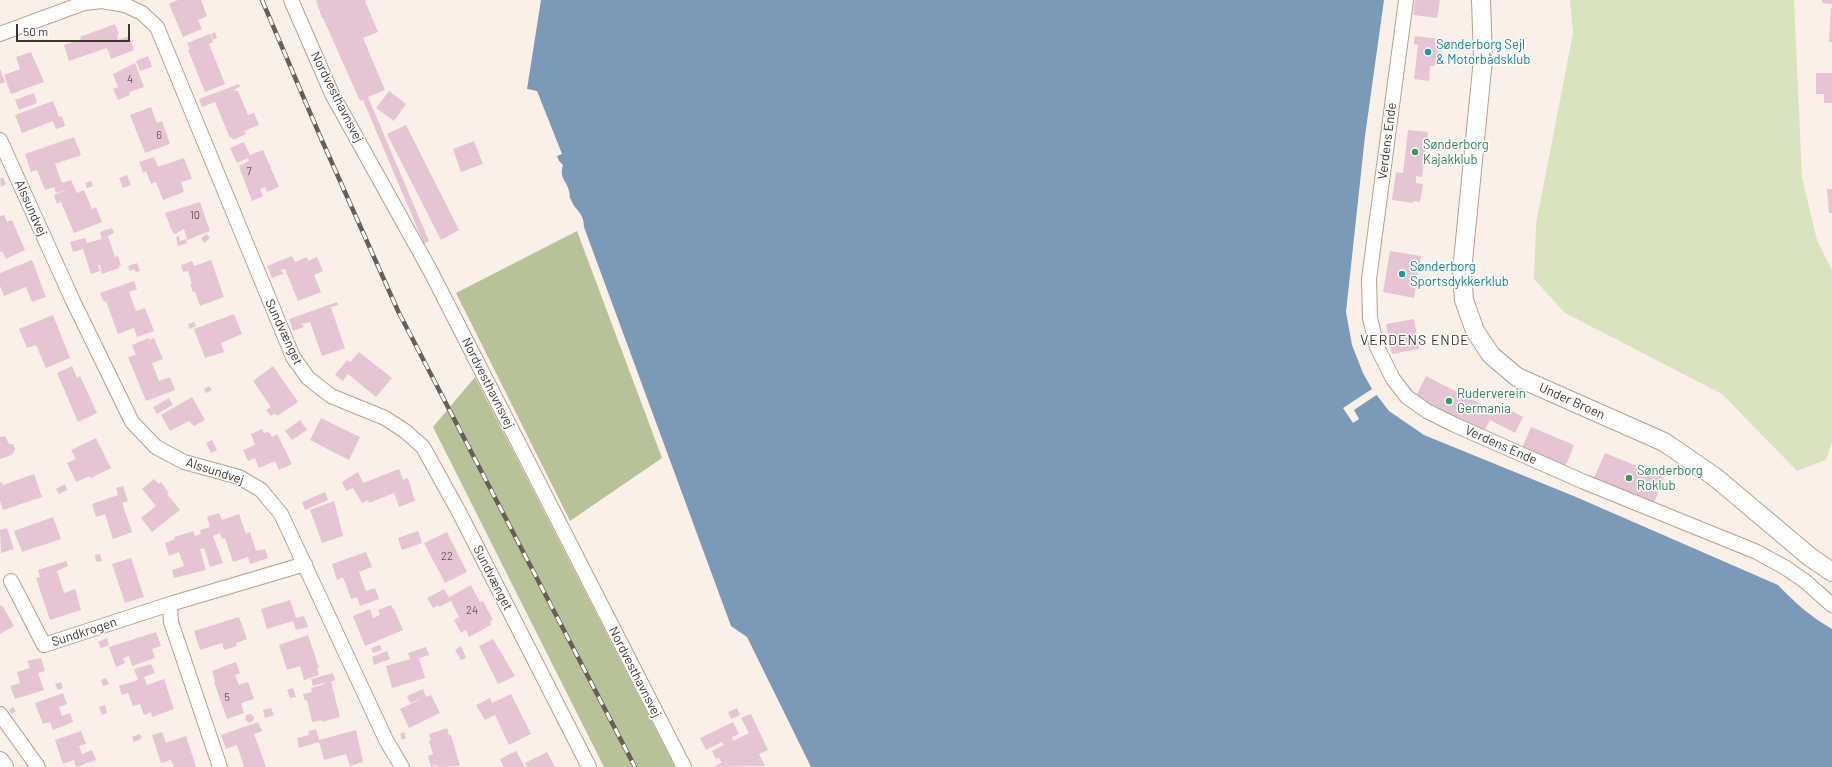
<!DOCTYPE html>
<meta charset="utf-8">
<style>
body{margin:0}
#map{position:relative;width:1832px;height:767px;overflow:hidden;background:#fbf0e7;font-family:Barlow,sans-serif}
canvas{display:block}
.scale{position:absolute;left:16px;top:24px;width:114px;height:18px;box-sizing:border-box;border:2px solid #40352d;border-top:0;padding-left:5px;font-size:12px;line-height:14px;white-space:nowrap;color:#40352d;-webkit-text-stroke:3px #fff;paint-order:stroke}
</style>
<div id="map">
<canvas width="1832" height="767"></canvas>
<div class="scale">50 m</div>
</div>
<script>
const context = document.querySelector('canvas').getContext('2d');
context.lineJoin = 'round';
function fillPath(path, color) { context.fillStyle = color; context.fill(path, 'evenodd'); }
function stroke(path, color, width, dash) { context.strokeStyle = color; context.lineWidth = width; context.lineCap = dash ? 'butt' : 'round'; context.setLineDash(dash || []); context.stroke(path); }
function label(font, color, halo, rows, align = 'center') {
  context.font = font + ' Barlow,sans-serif'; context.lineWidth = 3; context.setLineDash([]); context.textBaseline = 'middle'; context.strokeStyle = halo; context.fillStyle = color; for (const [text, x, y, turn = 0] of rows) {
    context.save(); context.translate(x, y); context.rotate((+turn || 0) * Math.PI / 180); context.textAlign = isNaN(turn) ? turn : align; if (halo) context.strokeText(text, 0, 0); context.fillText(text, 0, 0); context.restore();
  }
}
fillPath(new Path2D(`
 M1570,0H1794L1802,178L1817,240L1832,270V442L1826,460L1797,471L1722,394L1565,313L1534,279L1536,224L1573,33Z`), '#dae3bf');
fillPath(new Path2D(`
 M577,231L662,458L570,521L456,293Z
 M475,377L675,767H604L433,427Z`), '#b8c299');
fillPath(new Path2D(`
 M541,0H1384L1365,136L1346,312L1352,345L1363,373L1372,389L1389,411L1424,435L1576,497L1778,585C1794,602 1811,617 1832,629V767H811L747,637L731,626L584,227C584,212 576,212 571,200C569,197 570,194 569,191C566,179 559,179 563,165L559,161L557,156L562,154L537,91L527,89Z`), '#7a9ab7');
fillPath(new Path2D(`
 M1372,389L1378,394L1354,410L1359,419L1353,423L1343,408Z`), '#fbf0e7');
fillPath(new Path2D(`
 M178,0H201L207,16L198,20L202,29L183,37L169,4Z
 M316,0H368L365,1L378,32L363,38L385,90L368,97L429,241L424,244L363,100L360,101L323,18H322Z
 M1415,0H1440L1437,18L1413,15Z
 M1822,0H1832V4L1822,3Z
 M1831,8H1832V42H1829Z
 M115,24L119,34L117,35L118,40L129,36L134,50L111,59L107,48L69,61L64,45L81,39L80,37Z
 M215,32L217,38L213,40L211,34Z
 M210,34L213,42L209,44L225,84L205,92L188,50L190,49L187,43Z
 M1415,36L1440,39L1437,59H1436L1435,66H1430L1429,81L1414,79L1418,45L1414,44Z
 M31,52L44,82L11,94L4,75L20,69L16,57Z
 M148,56L152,67L140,71L136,61Z
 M135,63L144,87L129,92L130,95L118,100L113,89L118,87L113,74Z
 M0,69L5,82L0,84Z
 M1816,73H1832V103H1824V94H1816Z
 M239,84L240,87L233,90L238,91L248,115L254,113L259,125L244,131L246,134L233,140L231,137L230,138L215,102L202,107L199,99Z
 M389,91L406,104L394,121L376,108Z
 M34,93L37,103L19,110L15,100Z
 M53,101L59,117L62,116L65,126L56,129L53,121L22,133L15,115Z
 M151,107L157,123L162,121L170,144L145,153L130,115Z
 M406,125L459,230L441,240L387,134Z
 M1408,130L1428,132L1422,177L1416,176V183L1423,184L1420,202L1413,201V203L1392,200L1396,172L1403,173Z
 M74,137L81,155L55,164L62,183L71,180L77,193L84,190L92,209L96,207L102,222L74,233L61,202L57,204L54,195L69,189L56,193L54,187L45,190L37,170L31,172L25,154Z
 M474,141L483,164L461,172L453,149Z
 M244,142L250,155L263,150L279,187L267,192L265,187L260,189L263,196L252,201L239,166L249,161L248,158L237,163L230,148Z
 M154,157L158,167L184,158L192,179L181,182L184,192L163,200L156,182L151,184L146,171L143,173L139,162Z
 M127,175L131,185L123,188L119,178Z
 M3,177L6,184L1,187L0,179Z
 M91,181L93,186L87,188L85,183Z
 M1827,189H1832V213H1829Z
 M200,202L210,231L187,240L184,229L175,234L173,233L165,213Z
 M4,215L7,222L12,220L25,250L6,259L2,251L0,252V216Z
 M112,228L114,233L108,236L115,257L118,256L121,266H119V268L102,274L100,265H98L100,271L91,274L83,249L73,252L70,242L85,238L87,243L102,239L100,232Z
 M207,234L210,238L204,243L201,238Z
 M179,236L180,241L186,239L187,243L178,246L176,237Z
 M1390,251L1421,256L1414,298L1383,292Z
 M292,256L295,262L307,257L308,261L317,257L323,271L314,275L321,292L298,301L285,269L281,270L283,274L272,278L267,266Z
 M32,260L46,297L32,302L26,287L4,296L0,286V273Z
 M211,260L224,297L200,306L195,292H193L190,284H192L188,271L183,272L181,265L192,261L194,266Z
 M137,263L140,271L136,272L134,269L130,271L128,266Z
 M134,281L137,289L129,292L136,311L145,308L154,331L137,337L134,328L118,334L106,301L104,302L100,293Z
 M337,302L338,305L329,308H331L345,348L322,356L310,322L302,324L304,327L293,331L289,319Z
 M234,314L242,334L221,343L224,352L205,358L194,329Z
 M53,315L70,358L46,368L36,345L27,348L19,329Z
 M1414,319L1419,349L1392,354L1386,324Z
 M194,322L196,326L190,329L188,324Z
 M149,338V340L154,338L163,359L152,363L159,381L170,377L175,390L146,401L128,357L136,355L132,345Z
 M359,352L392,378L376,397L348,374L343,381L335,375L347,360L350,362Z
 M72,366L77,378L80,376L97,413L78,422L57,373Z
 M273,366L298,402L277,416L275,413L271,416L266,410L271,407L253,381Z
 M1426,376L1496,412L1500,405L1523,417L1515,433L1490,420L1484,432L1416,396Z
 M209,386L212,390L206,393L204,389Z
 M192,397L205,420L194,426L189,421L170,431L161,415Z
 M169,398L173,405L157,414L153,407Z
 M321,418L360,437L349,460L310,440Z
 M300,420L307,430L292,440L285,431Z
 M1531,427L1574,445L1566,465L1522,448Z
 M262,429L264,433L267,432L270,433L272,437L277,434L292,464L279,470L275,461L259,468L255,458L248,461L243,450L255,445L251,434Z
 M5,436L9,444H13L15,449L12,455L0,459V437Z
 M96,438L111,468L91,478L90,476L76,482L67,463L76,459L71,450Z
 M212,440L217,450L211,453L206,443Z
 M1605,453L1664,477L1654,503L1594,478Z
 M399,469L403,480L408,478L415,501L399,507L394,493L369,503L368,500L362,503L353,488L346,491L342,482L358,472L363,483Z
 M34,474L42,497L3,510L0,501V483L2,482L3,485Z
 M154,479L159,484L161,482L169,493L167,494L180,510L152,532L141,518L156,506L142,489Z
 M65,484L67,490L59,494L56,489Z
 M123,486L128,501L122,503L132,532L113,539L105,514L96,517L92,504L118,495L116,488Z
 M325,492L328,500L305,510L302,502Z
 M334,501L343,536L322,543L310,510Z
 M219,513L222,520L239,514L246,534L250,532L256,551L265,549L268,558L250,564L248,557L233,562L225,538L222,539L220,533L213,536L223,563L210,567L204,548L200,549L206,570L174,578L172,570L184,566L179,552L169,556L165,543L175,539L174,537L193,531L195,536L201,534L200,530L210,527L207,517Z
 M53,517L61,539L22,552L14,531Z
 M7,528L14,549L1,553L0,530Z
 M418,531L422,543L402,550L398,538Z
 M447,532L467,572L445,583L424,543Z
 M366,552L372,567L359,572L366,591L375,588L379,599L360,606L357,597L351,599L343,577L337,580L332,564Z
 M100,554L102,561L96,562L95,555Z
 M131,558L144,597L125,603L112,564Z
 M66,561L68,566L57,571L64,593L75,589L81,610L50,620L36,578L40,577L38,570Z
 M471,585L480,602L483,601L493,620L490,622L491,625L469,637L466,630L461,633L454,620L459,617L451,601L439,607L438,605L433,608L427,598L444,589L449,597Z
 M290,600L296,618L304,616L308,627L296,630L293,621L267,629L261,609Z
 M2,605L14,626L0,634V606Z
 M391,605L393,609H394L403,630L365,646L353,616L370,609L373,618L380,615L378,610Z
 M239,617L247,639L236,643L237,646L224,650L222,643L200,650L194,631Z
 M156,632L161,646L152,649L155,658L132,666L129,656L123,658L125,663L116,667L109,647Z
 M308,635L319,668H317L319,675L304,680L300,666L287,670L279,645Z
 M107,638L109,645L101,648L98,642Z
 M493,639L515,676L498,684L479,646Z
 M380,645L382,650L373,653L371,648Z
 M461,646L466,658L461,660L455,650Z
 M426,647L429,655L419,658L425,678L392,688L386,666L410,659L408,653Z
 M387,651L390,659L374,665L372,657Z
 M41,658L45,671L38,673L44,690L15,699L10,686L20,683L17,672L30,668L27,661Z
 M236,662L240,673L235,675L239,685L248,682L254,699L241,703L244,713L227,719L214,682L215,681L212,671Z
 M151,664L155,673L144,677L147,685L164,679L174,709L152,717L151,712L144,715L140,704L133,706L128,693L122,695L119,686L138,680L134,669Z
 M333,673L335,680L331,682L340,717L322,722V720L312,722L307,700L305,701L303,694L312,692L311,688L325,684L324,683L313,686L311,679Z
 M106,678L109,684L103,686L101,680Z
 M61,682L63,688L58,690L55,684Z
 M293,688L296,697L290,698L287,690Z
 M423,689L426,697L431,695L440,713L409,728L400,709L423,698L410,703L407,696Z
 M63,693L67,704L59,707L62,716L70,713L73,722L53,730L50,722L43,724L35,703Z
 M511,694L531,734L509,745L495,715L485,720L476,705L490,698L492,703Z
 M105,705L107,713L102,715L99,707Z
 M13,707L16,711L11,714L9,710Z
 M271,708L274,715L265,718L263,710Z
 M737,708L740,715L731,719L728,712Z
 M251,714L254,717L253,721L249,723L245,719L246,715Z
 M751,714L768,750L759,754L765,766L713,767L723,762H721L719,758L716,759L712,751L724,745L722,742L706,750L700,738L733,722L739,734L732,737L733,741L749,733L741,718Z
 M258,722L262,731L254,734L266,767H244L237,745L226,749L221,735Z
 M447,728L449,735H451L460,766L437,767V765L431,767L428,756L433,754L429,741L431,740L429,734Z
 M316,729L319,740L356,730L363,762L350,766L346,754L324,760L319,742L299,748L297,738L309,735L308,731Z
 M81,731L86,744L79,746L82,754L92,750L96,760L76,767L74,760L63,764L55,740Z
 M162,732L166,743L186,736L196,767H174L171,760L161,763L152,735Z
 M404,732L406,738L402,740L400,734Z
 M140,734L142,738L134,742L132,737Z
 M516,751L525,767H504L500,759Z
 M547,752L555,767H527L525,763Z`), '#e5c4d4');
const minor = new Path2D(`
 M291,0L332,94L431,272L684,767
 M1406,0L1369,279L1370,318L1377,347L1393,379L1407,397L1427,411L1455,425L1582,481L1757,552L1786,568L1806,582L1832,605
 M0,34L84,3L102,1L125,5L142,13L157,27L293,357L308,378L331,396L385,418L405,431L423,447L459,512L589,767
 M0,140L73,301L132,422L156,447L184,462L239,477L261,490L281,514L386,740L402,767
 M11,581L44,645L170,604L305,564
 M170,604L171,622L220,767
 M0,714L38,767`);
const tertiary = new Path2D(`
 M1481,0L1483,59L1462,271L1464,300L1475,331L1491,355L1517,377L1664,442L1715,477L1810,557L1832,572
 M0,761L4,767`);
stroke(minor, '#b99e8a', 16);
stroke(tertiary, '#b99e8a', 20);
stroke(minor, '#fff', 14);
stroke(tertiary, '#fff', 18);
const rail = new Path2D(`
 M262,0L320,136L398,311L635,767`);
stroke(rail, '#695e56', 4.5);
stroke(rail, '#fff', 3, [9]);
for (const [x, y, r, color] of [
 [1428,52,4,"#0f9aa8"],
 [1415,152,4,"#2e9e5b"],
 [1402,274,4,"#0f9aa8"],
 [1449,401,4,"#2e9e5b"],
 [1629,478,4,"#2e9e5b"]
]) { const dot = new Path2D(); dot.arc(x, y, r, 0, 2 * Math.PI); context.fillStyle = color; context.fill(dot); stroke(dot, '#fff', 1.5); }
label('11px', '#695957', null, [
 ["4",130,79],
 ["6",159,135],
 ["7",249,171],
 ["10",195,215],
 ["22",447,556],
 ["24",472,610],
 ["5",227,697]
]);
label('13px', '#0d838f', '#fff', [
 ["Sønderborg Sejl",1436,45],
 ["& Motorbådsklub",1436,60],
 ["Sønderborg",1410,267],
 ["Sportsdykkerklub",1410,282]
], 'left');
label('13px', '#40352d', '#fff', [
 ["Nordvesthavnsvej",337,97,63],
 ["Verdens Ende",1387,141,-83],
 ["Alssundvej",31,208,66],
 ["Sundvænget",284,332,65],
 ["Nordvesthavnsvej",488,383,63],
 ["Under Broen",1572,401,24],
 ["Verdens Ende",1501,445,24],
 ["Alssundvej",215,471,18],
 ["Sundvænget",493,578,63],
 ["Sundkrogen",84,632,-18],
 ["Nordvesthavnsvej",635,672,63]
]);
label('13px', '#27864d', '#fff', [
 ["Sønderborg",1423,145],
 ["Kajakklub",1423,160],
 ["Ruderverein",1457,394],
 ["Germania",1457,409],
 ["Sønderborg",1637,471],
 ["Roklub",1637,486]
], 'left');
context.letterSpacing = '1px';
label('14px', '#40352d', '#fff', [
 ["VERDENS ENDE",1415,340]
]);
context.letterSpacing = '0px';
</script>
